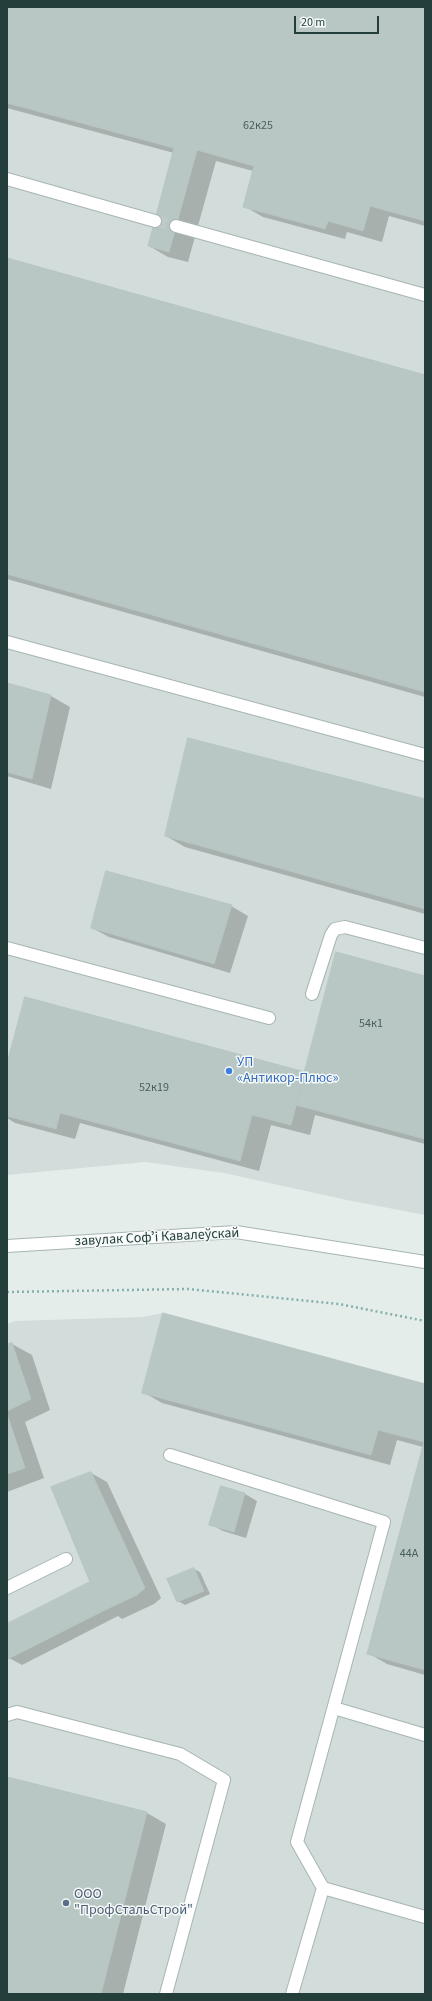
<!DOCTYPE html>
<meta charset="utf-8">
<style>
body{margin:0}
#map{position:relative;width:432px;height:2001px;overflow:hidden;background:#e4edea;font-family:"Source Sans 3",sans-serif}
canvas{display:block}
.frame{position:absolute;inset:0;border:8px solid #243e3c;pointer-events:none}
.scale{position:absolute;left:294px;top:16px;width:85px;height:18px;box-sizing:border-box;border:2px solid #243e3c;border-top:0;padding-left:5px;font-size:12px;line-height:14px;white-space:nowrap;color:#243e3c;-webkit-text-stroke:3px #f4f9f8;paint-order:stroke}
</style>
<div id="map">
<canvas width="432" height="2001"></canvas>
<div class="frame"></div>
<div class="scale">20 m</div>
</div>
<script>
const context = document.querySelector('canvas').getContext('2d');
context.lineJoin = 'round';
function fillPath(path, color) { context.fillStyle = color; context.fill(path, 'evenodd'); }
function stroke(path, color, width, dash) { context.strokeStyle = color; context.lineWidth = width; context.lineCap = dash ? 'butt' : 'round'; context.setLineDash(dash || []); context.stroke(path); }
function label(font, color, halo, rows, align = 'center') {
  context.font = font + ' "Source Sans 3",sans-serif'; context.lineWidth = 3; context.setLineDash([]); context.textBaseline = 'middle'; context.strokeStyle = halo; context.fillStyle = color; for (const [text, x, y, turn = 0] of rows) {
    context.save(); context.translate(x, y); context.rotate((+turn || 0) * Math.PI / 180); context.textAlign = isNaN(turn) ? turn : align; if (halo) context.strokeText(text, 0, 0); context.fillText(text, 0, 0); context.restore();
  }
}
fillPath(new Path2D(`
 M7,7H425V1215L347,1200L224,1173L145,1162L7,1175Z
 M163,1313L425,1384V1994H7V1324L15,1321L143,1317Z`), '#d2dcda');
fillPath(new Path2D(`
 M7,7H425V226L389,216L382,242L347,232L345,239L263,217L244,206L253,171L216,161L188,262L168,257L149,246L174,153L7,108Z
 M7,259L425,376V697L7,579Z
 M7,684L51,696L70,707L51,789L7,776Z
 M425,800V914L185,847L166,836Z
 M231,906L248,916L230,973L109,937L92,928Z
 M425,977V1144L315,1115L310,1135L271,1125L259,1171L80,1123L75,1139L15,1123L7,1118V1068L306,1073Z
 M12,1344L32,1355L50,1410L25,1422L44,1478L7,1492V1346Z
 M425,1385V1675L387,1664L368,1653L423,1447L397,1440L390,1465L162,1403L143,1392Z
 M91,1473L107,1482L161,1598L154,1604L122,1619L118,1616L22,1665L9,1658L7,1654V1625L92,1583Z
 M222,1487L245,1494L257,1501L246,1538L223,1531L210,1524Z
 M194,1569L200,1572L210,1594L185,1605L178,1601Z
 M7,1778L147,1813L166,1824L123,1994H7Z`), '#0003');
const building = new Path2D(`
 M7,7H425V221L370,206L363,231L328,221L325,229L243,207L254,166L197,150L169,252L148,246L174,148L7,103Z
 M7,258L425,375V692L7,574Z
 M7,683L51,695L32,779L7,772Z
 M188,738L425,799V909L165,836Z
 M106,871L232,905L214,964L91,928Z
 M336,952L425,976V1139L296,1105Z
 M25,997L305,1072L291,1125L252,1115L240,1161L60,1113L56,1129L7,1116V1064Z
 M163,1313L425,1384V1670L367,1654L424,1442L378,1430L371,1455L142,1393Z
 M12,1343L31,1399L7,1411V1345Z
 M7,1414L25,1468L7,1474Z
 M91,1472L145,1588L137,1595L105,1610L90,1582L51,1487Z
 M221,1486L245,1493L234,1532L209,1525Z
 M194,1568L204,1591L177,1602L167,1579Z
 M90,1582L105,1610L8,1659L7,1624Z
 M7,1777L147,1812L101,1994H7Z`);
fillPath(building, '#b9c7c4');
stroke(building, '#b6c6c3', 1);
stroke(new Path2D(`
 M155,221L176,226`), '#becac7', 12, [12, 6]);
const minor = new Path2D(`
 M7,179L155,221
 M176,226L425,295
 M7,642L425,755
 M7,948L269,1018
 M312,994L331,935L335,929L345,927L425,948
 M7,1246L236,1232L425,1262
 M170,1455L384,1522L297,1842L323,1888L425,1917
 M7,1588L66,1559
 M334,1708L425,1735
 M7,1715L17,1712L180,1754L224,1780L166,1994
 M292,1994L323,1888`);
stroke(minor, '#a7b5b2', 14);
stroke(new Path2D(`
 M7,1292L188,1289L339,1304L425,1321`), '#85afaa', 2.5, [2, 3]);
stroke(minor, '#fff', 12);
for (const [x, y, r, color] of [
 [229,1071,4,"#3f7fe0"],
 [66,1903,4,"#5c6f8a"]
]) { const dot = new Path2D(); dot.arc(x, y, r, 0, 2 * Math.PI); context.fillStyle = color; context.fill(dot); stroke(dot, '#f4f9f8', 1.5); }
label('12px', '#49605e', null, [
 ["62к25",258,126],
 ["54к1",371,1024],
 ["52к19",154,1088],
 ["44А",409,1554]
]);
label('14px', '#366cbe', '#f4f9f8', [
 ["УП",237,1063],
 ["«Антикор-Плюс»",237,1079]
], 'left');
label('14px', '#243e3c', '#f4f9f8', [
 ["завулак Софʼі Кавалеўскай",157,1238,-3]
]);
label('14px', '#4e5e75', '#f4f9f8', [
 ["ООО",74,1895],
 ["\"ПрофСтальСтрой\"",74,1911]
], 'left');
</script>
